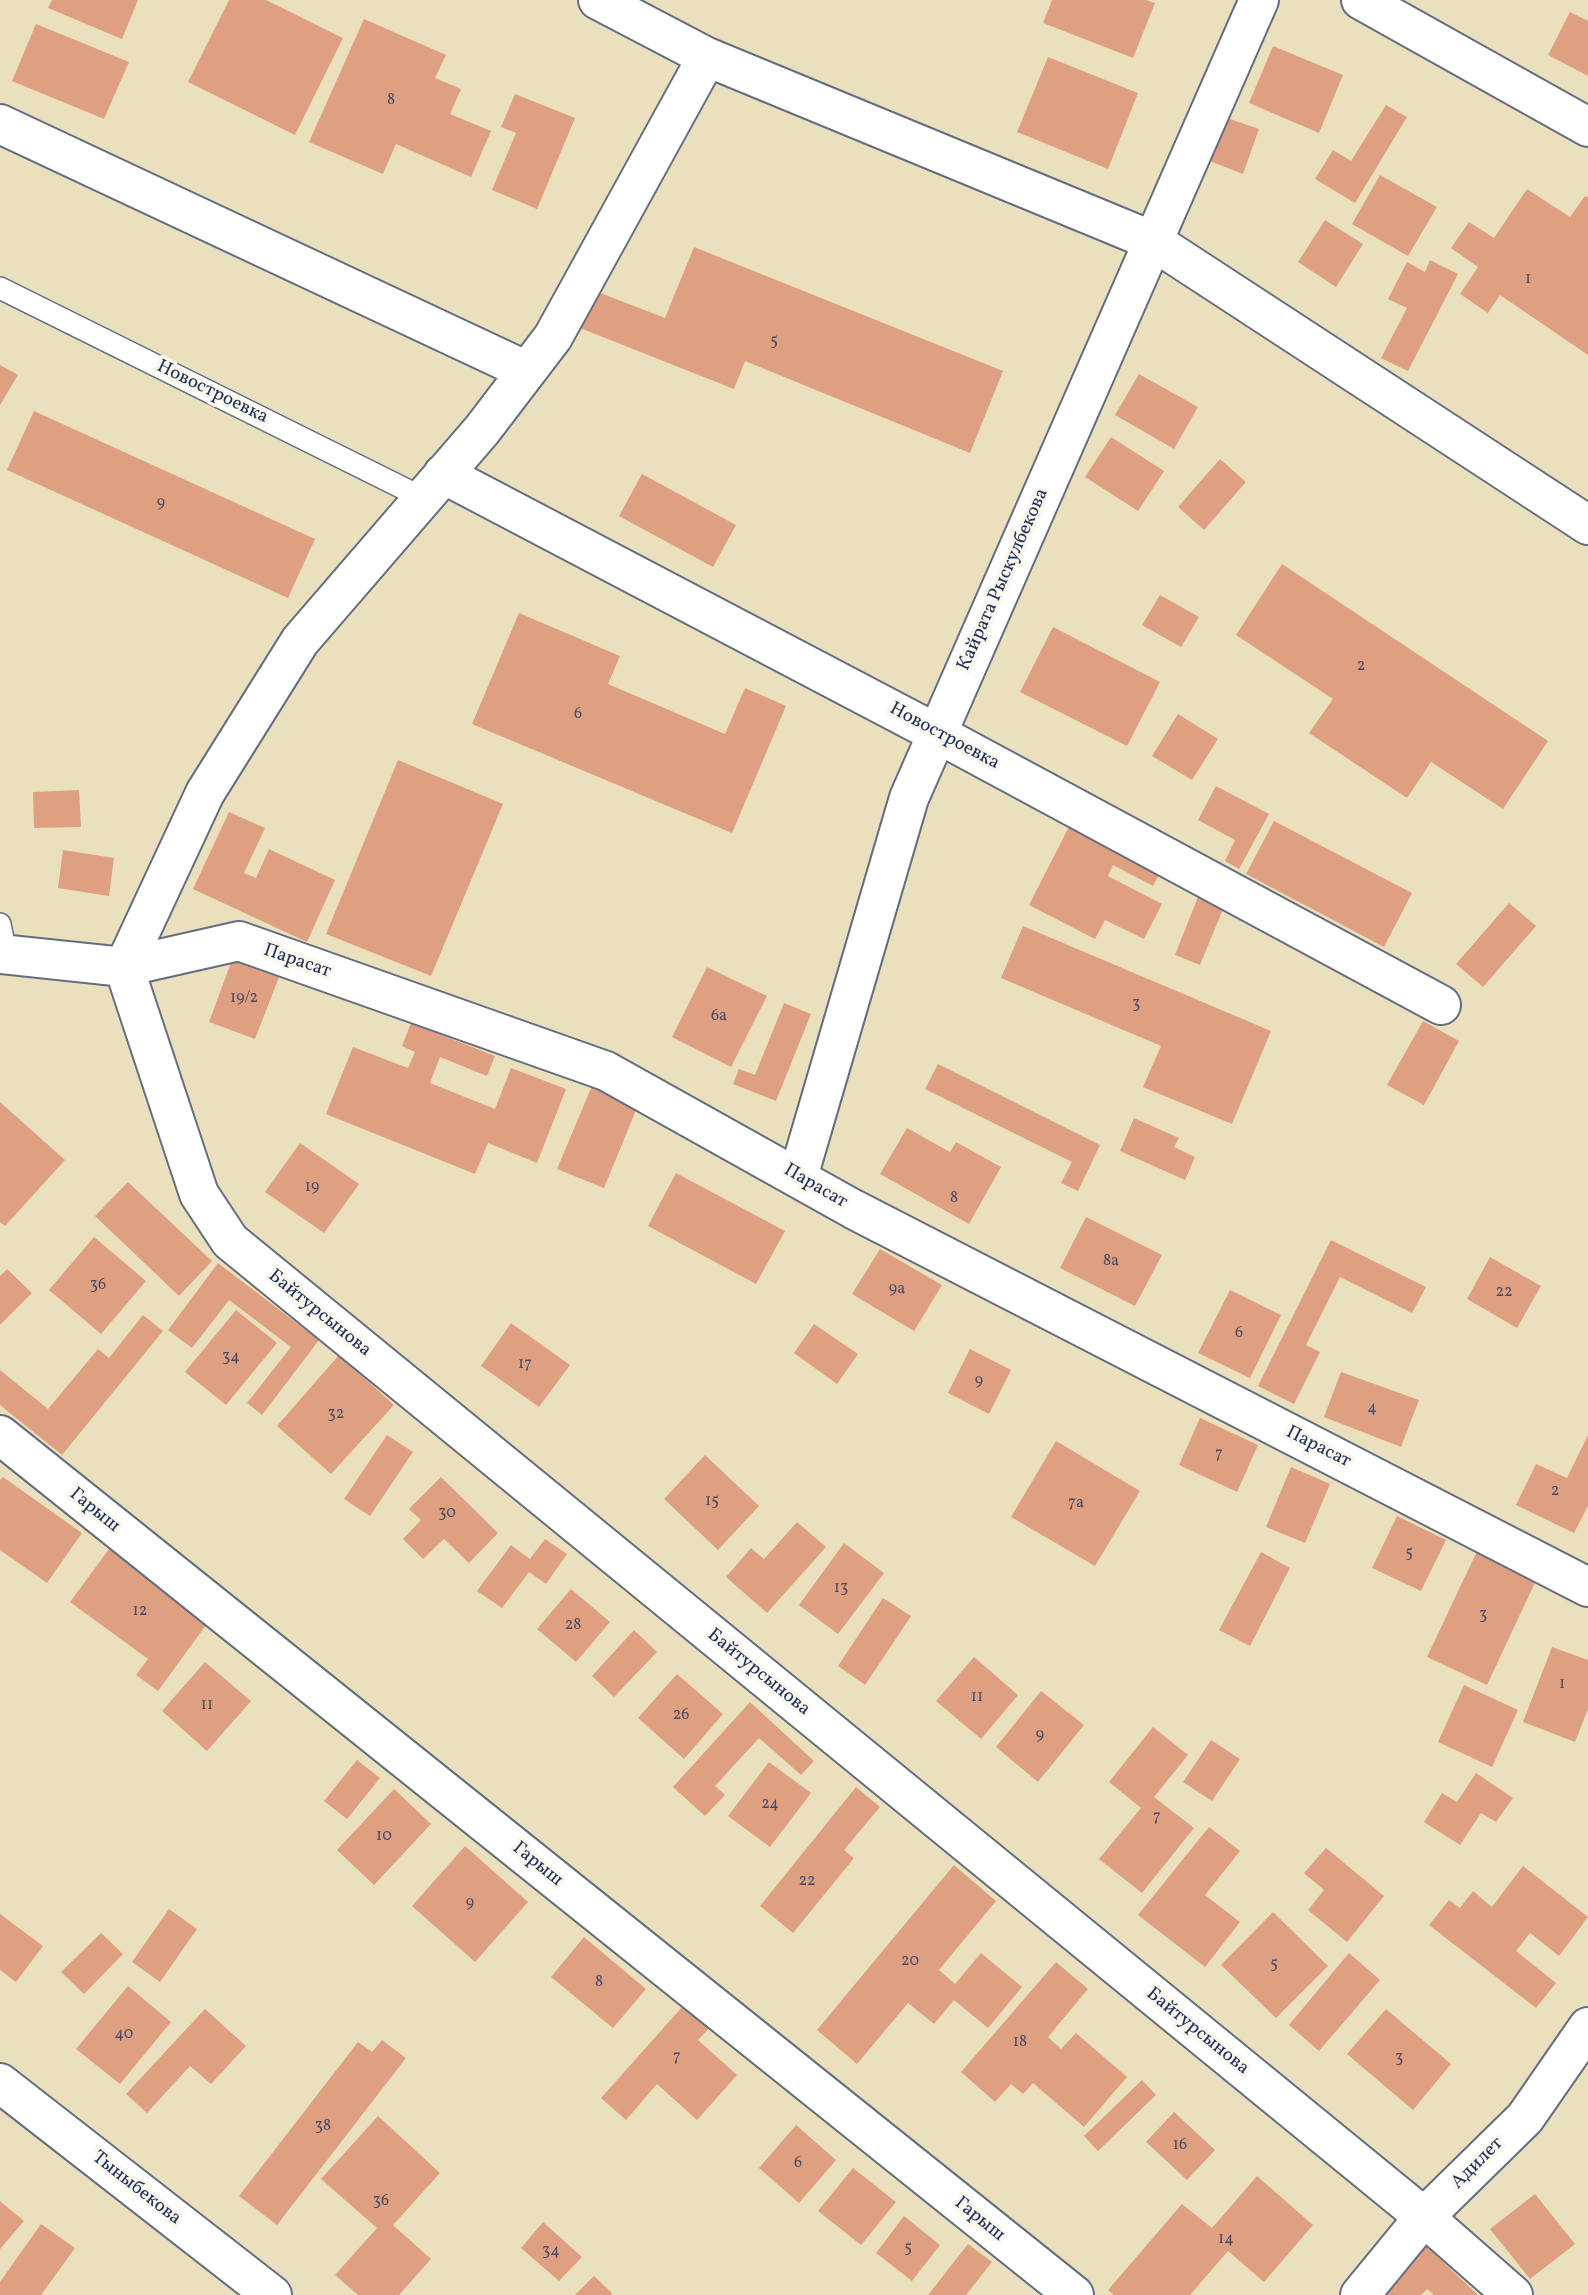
<!DOCTYPE html>
<meta charset="utf-8">
<style>
body{margin:0}
canvas{display:block;background:#ebe0bd}
</style>
<canvas width="1588" height="2295"></canvas>
<script>
const context = document.querySelector('canvas').getContext('2d');
context.lineJoin = 'round';
function fillPath(path, color) { context.fillStyle = color; context.fill(path, 'evenodd'); }
function stroke(path, color, width, dash) { context.strokeStyle = color; context.lineWidth = width; context.lineCap = dash ? 'butt' : 'round'; context.setLineDash(dash || []); context.stroke(path); }
function label(font, color, halo, rows, align = 'center') {
  context.font = font + ' Vollkorn,serif'; context.lineWidth = 7; context.setLineDash([]); context.textBaseline = 'middle'; context.strokeStyle = halo; context.fillStyle = color; for (const [text, x, y, turn = 0] of rows) {
    context.save(); context.translate(x, y); context.rotate((+turn || 0) * Math.PI / 180); context.textAlign = isNaN(turn) ? turn : align; if (halo) context.strokeText(text, 0, 0); context.fillText(text, 0, 0); context.restore();
  }
}
fillPath(new Path2D(`
 M52,0H138L122,39L48,8Z
 M229,0H266L343,38L295,135L188,82Z
 M1052,0H1146L1155,3L1133,58L1043,23Z
 M1570,12L1588,21V76L1548,55Z
 M364,19L446,55L435,78L461,89L450,114L491,131L471,177L396,144L383,174L309,142Z
 M36,24L129,62L104,119L12,81Z
 M1273,46L1343,75L1319,133L1249,103Z
 M1048,57L1138,93L1108,169L1017,132Z
 M515,94L575,118L537,209L492,190L516,133L501,127Z
 M1386,105L1407,117L1355,203L1315,179L1333,150L1351,161Z
 M1224,117L1259,129L1243,174L1207,160Z
 M1380,175L1437,207L1408,256L1352,224Z
 M1527,189L1570,217L1585,196L1588,197V355L1500,295L1488,313L1460,294L1478,267L1451,248L1469,222L1494,238Z
 M1325,220L1363,244L1336,287L1298,262Z
 M694,247L1003,371L970,453L745,361L734,389L570,324L585,287L665,318Z
 M1430,260L1458,274L1408,371L1381,358L1407,308L1388,299L1407,262L1425,272Z
 M0,365L18,375L0,405Z
 M1139,374L1198,407L1174,449L1115,415Z
 M34,411L315,539L288,598L7,470Z
 M1111,437L1164,471L1138,511L1085,477Z
 M1220,459L1246,482L1204,530L1178,507Z
 M642,474L736,525L713,567L619,516Z
 M1282,564L1548,741L1503,809L1431,762L1407,798L1309,733L1333,699L1236,635Z
 M1160,595L1199,617L1181,647L1142,625Z
 M519,613L620,656L608,684L725,734L745,688L786,706L732,833L472,724Z
 M1053,627L1160,682L1127,746L1020,692Z
 M1178,714L1218,739L1192,780L1152,756Z
 M398,760L503,804L431,976L326,934Z
 M1216,786L1269,814L1239,869L1225,861L1235,840L1198,820Z
 M79,790L81,827L34,828L33,792Z
 M229,812L265,828L244,873L256,878L269,849L335,880L307,942L193,889Z
 M1076,813L1167,860L1153,886L1113,865L1108,876L1162,904L1144,939L1105,920L1095,939L1029,905Z
 M1274,821L1412,893L1384,947L1246,874Z
 M63,850L114,858L109,896L58,888Z
 M1204,882L1230,892L1200,965L1175,955Z
 M1509,903L1536,926L1483,987L1456,964Z
 M1023,926L1271,1031L1232,1124L1143,1087L1161,1046L1001,978Z
 M232,960L279,977L255,1039L209,1022Z
 M707,967L767,996L731,1067L672,1037Z
 M784,1003L811,1014L776,1101L733,1084L739,1069L755,1075Z
 M1423,1021L1459,1041L1424,1105L1387,1085Z
 M411,1023L495,1056L487,1076L440,1057L430,1083L495,1109L511,1068L566,1089L537,1163L488,1143L475,1174L326,1114L353,1047L408,1068L415,1052L402,1046Z
 M938,1064L1100,1145L1078,1191L1061,1183L1072,1162L925,1089Z
 M597,1074L643,1093L604,1188L557,1169Z
 M0,1102L65,1160L5,1226L0,1222Z
 M1134,1118L1179,1138L1174,1147L1195,1157L1185,1180L1120,1151Z
 M907,1128L950,1152L956,1142L1001,1167L969,1224L880,1174Z
 M300,1143L359,1184L324,1233L265,1192Z
 M676,1173L785,1231L756,1284L648,1226Z
 M128,1182L212,1261L179,1296L95,1216Z
 M1086,1217L1162,1255L1135,1306L1060,1268Z
 M94,1237L146,1281L101,1334L49,1290Z
 M1331,1240L1426,1287L1412,1313L1340,1277L1306,1345L1320,1352L1294,1404L1258,1386Z
 M880,1249L942,1285L914,1331L852,1294Z
 M1490,1257L1541,1286L1517,1328L1467,1299Z
 M218,1263L319,1340L262,1415L247,1403L291,1347L229,1300L192,1348L168,1330Z
 M7,1269L32,1293L0,1325V1276Z
 M1230,1290L1281,1315L1250,1378L1198,1353Z
 M236,1310L277,1343L226,1405L185,1372Z
 M143,1315L163,1331L62,1455L0,1405V1370L48,1409L98,1349L109,1358Z
 M511,1323L570,1365L539,1407L481,1366Z
 M814,1324L858,1354L837,1384L794,1353Z
 M970,1349L1011,1370L989,1414L948,1393Z
 M339,1355L394,1405L331,1474L277,1426Z
 M1341,1372L1419,1400L1401,1447L1324,1417Z
 M1200,1418L1258,1445L1237,1492L1179,1465Z
 M387,1435L413,1452L370,1516L344,1499Z
 M1588,1435V1506L1574,1533L1516,1505L1536,1464L1567,1478Z
 M1056,1441L1140,1491L1095,1566L1011,1517Z
 M705,1455L759,1506L718,1550L664,1499Z
 M1291,1467L1330,1484L1305,1543L1266,1527Z
 M3,1477L82,1533L47,1583L0,1550V1480Z
 M441,1477L498,1533L469,1563L444,1539L423,1559L403,1539L421,1520L409,1509Z
 M1397,1516L1446,1540L1421,1591L1372,1568Z
 M797,1522L826,1547L767,1613L726,1577L751,1548L764,1559Z
 M545,1539L567,1554L546,1584L529,1572L502,1608L477,1591L511,1545L530,1559Z
 M844,1543L884,1573L838,1634L799,1605Z
 M1479,1547L1539,1574L1487,1685L1427,1657Z
 M109,1549L209,1621L158,1691L136,1675L148,1659L70,1602Z
 M1261,1552L1290,1568L1250,1646L1219,1630Z
 M571,1589L610,1622L576,1662L537,1629Z
 M883,1598L911,1616L865,1685L838,1666Z
 M634,1630L657,1652L614,1697L592,1676Z
 M1552,1647L1588,1660V1709L1575,1742L1523,1722Z
 M974,1657L1018,1695L981,1739L936,1701Z
 M205,1662L251,1701L207,1751L162,1711Z
 M677,1674L723,1714L684,1759L638,1718Z
 M1464,1685L1518,1710L1492,1767L1438,1742Z
 M1041,1691L1084,1725L1038,1782L996,1747Z
 M750,1702L814,1761L801,1775L759,1738L715,1786L725,1795L705,1816L673,1787Z
 M1153,1727L1188,1755L1154,1797L1194,1828L1142,1893L1099,1859L1141,1808L1109,1782Z
 M1211,1740L1240,1759L1212,1801L1183,1782Z
 M357,1760L380,1778L347,1819L324,1801Z
 M769,1762L811,1793L770,1847L728,1816Z
 M1476,1773L1513,1798L1496,1822L1481,1813L1460,1845L1424,1822L1442,1793L1457,1802Z
 M856,1787L880,1807L844,1850L854,1858L793,1933L760,1906Z
 M394,1789L431,1824L374,1885L337,1850Z
 M1209,1827L1240,1851L1205,1895L1240,1922L1205,1967L1138,1915Z
 M465,1846L528,1902L475,1962L412,1906Z
 M1326,1848L1384,1896L1347,1942L1308,1910L1324,1890L1304,1873Z
 M954,1865L996,1901L939,1970L955,1984L981,1953L1022,1987L988,2028L954,2000L934,2024L908,2003L857,2064L817,2030Z
 M1523,1866L1588,1917L1559,1956L1530,1933L1516,1951L1556,1983L1536,2008L1429,1925L1449,1900L1460,1908L1473,1891L1492,1907Z
 M169,1909L197,1929L160,1982L132,1962Z
 M1273,1912L1328,1966L1276,2018L1221,1965Z
 M0,1914L43,1946L16,1982L0,1970Z
 M101,1933L123,1954L84,1994L61,1972Z
 M584,1937L646,1989L613,2028L551,1977Z
 M1349,1953L1380,1980L1319,2051L1289,2025Z
 M1056,1962L1088,1989L1048,2037L1061,2049L1076,2033L1127,2077L1084,2127L1033,2083L1023,2094L1011,2084L995,2102L961,2072Z
 M128,1986L171,2022L120,2084L76,2049Z
 M683,2006L709,2028L698,2040L737,2075L697,2120L657,2084L626,2120L601,2098Z
 M205,2009L246,2046L211,2084L190,2066L147,2113L126,2094Z
 M1386,2009L1451,2064L1413,2110L1347,2054Z
 M382,2040L406,2058L277,2225L239,2196L358,2042L372,2052Z
 M1142,2080L1156,2095L1098,2151L1084,2136Z
 M1174,2112L1215,2150L1187,2180L1146,2142Z
 M378,2116L440,2173L393,2225L431,2259L399,2295H358L335,2275L377,2228L321,2179Z
 M796,2125L836,2160L799,2203L759,2168Z
 M853,2168L896,2202L861,2245L818,2211Z
 M1257,2176L1313,2225L1264,2282L1228,2251L1190,2295H1114L1108,2290L1182,2204L1212,2228Z
 M1535,2194L1575,2244L1530,2279L1490,2229Z
 M0,2201L24,2221L0,2249Z
 M904,2216L940,2245L912,2281L876,2253Z
 M543,2222L582,2257L559,2281L521,2248Z
 M41,2224L75,2248L41,2295H0V2282Z
 M968,2244L992,2262L966,2295H928Z
 M1426,2246L1478,2295H1434L1427,2289L1421,2295H1379Z
 M594,2276L612,2293L611,2295H575Z`), '#dfa081');
const service = new Path2D(`
 M0,288L423,498
 M0,924L6,954`);
const minor = new Path2D(`
 M598,0L707,57L1153,241L1588,525
 M1361,0L1588,127
 M0,124L527,371
 M443,474L936,733L1441,1005
 M0,954L124,967L239,941L606,1071L853,1209L1588,1587
 M124,967L199,1194L230,1241L1424,2217L1513,2295
 M124,967L205,793L300,641L482,430L553,337L707,57
 M798,1177L909,798L1259,0
 M0,1435L1074,2295
 M0,2083L272,2295
 M1360,2295L1424,2217L1525,2118L1588,2027`);
stroke(service, '#646d7f', 24);
stroke(minor, '#646d7f', 42);
stroke(service, '#fff', 21);
stroke(minor, '#fff', 38);
label('16px', '#4c4b67', null, [
 ["8",391,101],
 ["1",1528,280],
 ["5",774,342],
 ["9",161,504],
 ["2",1361,667],
 ["6",578,715],
 ["19/2",244,999],
 ["3",1136,1005],
 ["6а",719,1017],
 ["19",312,1188],
 ["8",954,1199],
 ["8а",1111,1262],
 ["36",98,1286],
 ["9а",897,1290],
 ["22",1504,1293],
 ["6",1239,1334],
 ["34",231,1358],
 ["17",525,1365],
 ["9",979,1382],
 ["4",1372,1409],
 ["32",336,1415],
 ["7",1219,1455],
 ["2",1555,1492],
 ["15",712,1502],
 ["7а",1076,1504],
 ["30",447,1514],
 ["5",1409,1554],
 ["13",841,1589],
 ["12",140,1612],
 ["3",1483,1616],
 ["28",573,1626],
 ["1",1562,1685],
 ["11",977,1698],
 ["11",207,1706],
 ["26",681,1716],
 ["9",1040,1736],
 ["24",770,1805],
 ["7",1157,1818],
 ["10",384,1837],
 ["22",807,1882],
 ["9",470,1904],
 ["20",910,1962],
 ["5",1274,1965],
 ["8",599,1983],
 ["40",124,2035],
 ["18",1020,2043],
 ["7",677,2058],
 ["3",1399,2059],
 ["38",323,2127],
 ["16",1180,2146],
 ["6",798,2164],
 ["36",381,2202],
 ["14",1226,2240],
 ["5",908,2249],
 ["34",551,2252]
]);
label('19px', '#1b2f5e', '#fbf7ec', [
 ["Новостроевка",212,393,26],
 ["Кайрата Рыскулбекова",1004,580,-66],
 ["Новостроевка",944,737,28],
 ["Парасат",297,962,19],
 ["Парасат",815,1187,30],
 ["Байтурсынова",319,1314,39],
 ["Парасат",1318,1448,27],
 ["Гарыш",94,1511,39],
 ["Байтурсынова",758,1673,39],
 ["Гарыш",537,1865,39],
 ["Байтурсынова",1197,2032,39],
 ["Адилет",1478,2164,-45],
 ["Тыныбекова",136,2189,38],
 ["Гарыш",979,2220,39]
]);
</script>
